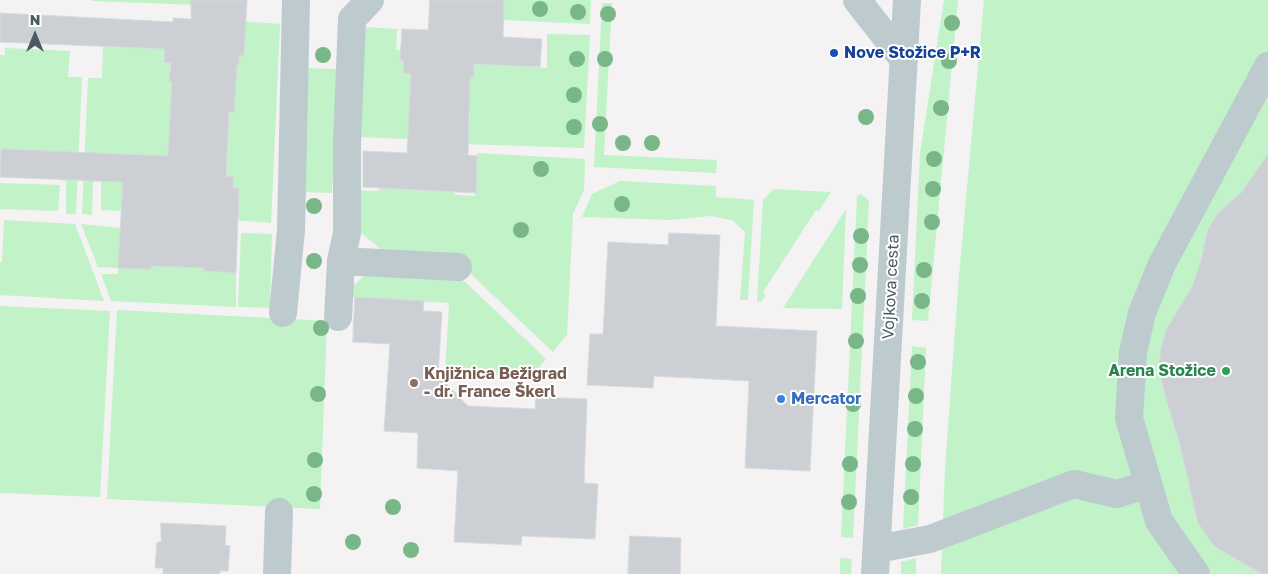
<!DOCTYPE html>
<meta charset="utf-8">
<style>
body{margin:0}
#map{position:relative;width:1268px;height:574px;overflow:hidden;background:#f4f2f3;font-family:"Golos Text",sans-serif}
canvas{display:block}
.north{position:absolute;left:10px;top:10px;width:50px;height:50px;-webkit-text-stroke:4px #fff;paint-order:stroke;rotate:0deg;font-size:14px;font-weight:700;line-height:20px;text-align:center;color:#495b61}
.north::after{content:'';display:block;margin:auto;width:18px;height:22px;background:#495b61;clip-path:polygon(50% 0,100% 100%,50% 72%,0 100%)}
</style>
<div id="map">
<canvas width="1268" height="574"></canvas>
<div class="north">N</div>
</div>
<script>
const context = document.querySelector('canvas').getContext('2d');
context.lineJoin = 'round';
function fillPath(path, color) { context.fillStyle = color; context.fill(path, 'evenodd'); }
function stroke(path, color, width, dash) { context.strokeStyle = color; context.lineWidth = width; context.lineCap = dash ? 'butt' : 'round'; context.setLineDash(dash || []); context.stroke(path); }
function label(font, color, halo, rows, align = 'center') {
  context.font = font + ' "Golos Text",sans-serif'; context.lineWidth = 4; context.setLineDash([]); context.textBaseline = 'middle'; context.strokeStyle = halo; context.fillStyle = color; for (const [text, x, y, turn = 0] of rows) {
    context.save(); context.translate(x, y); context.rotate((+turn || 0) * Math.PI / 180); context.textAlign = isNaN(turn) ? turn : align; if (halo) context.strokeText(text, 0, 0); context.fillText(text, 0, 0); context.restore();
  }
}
fillPath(new Path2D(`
 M92,0H191L199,5L91,1Z
 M504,0H591L590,24L503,20Z
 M944,0H958L928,321L912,320L920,153Z
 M984,0H1268V574H941L945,468L959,276Z
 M602,3H612L604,155L717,160L716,173L594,167Z
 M241,21L280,24L271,223L232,220L238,201L239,188H233L234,177L226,176L229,112L234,111L231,65H239V55L243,56Z
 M364,27L397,29L396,50H401L404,61L403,73L411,74L408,139L359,137Z
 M547,34L590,35L584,148L463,144L465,125H469L470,111H465L467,77H473L474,64L547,68Z
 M103,47L165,49L170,63L169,81L175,82L171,156L102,153L101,181L159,184L165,213L101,210V181L93,182L92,215L82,214L88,78H102Z
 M5,48L70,51L68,77H82L76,214H66V181L60,180L61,152L0,164V55H5Z
 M303,68L338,69L332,193L298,192Z
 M477,153L585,159L584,190L573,214L567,335L553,352L456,260L390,257L359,231L355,190L379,191V188L454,192L455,195L475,196Z
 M620,181L716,186V197L754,200L748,300H740L745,232L732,220L710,216L671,220L582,217L592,194Z
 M0,183L60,185L58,211L0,209Z
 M774,189L831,192L819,211L816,210L763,292L766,295L761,302H757L763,200Z
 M861,194L869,201L853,538L841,537L857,196Z
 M846,209L842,309L783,308Z
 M4,220L75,224L104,301L0,295V262H2Z
 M81,224L120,228L151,266L204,268V271L236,273V307L111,301L101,274H118V268L98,267Z
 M241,233L272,234L270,308L238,307Z
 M369,271L458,275L546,359L531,377L445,373L449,303L351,297V288Z
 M0,306L110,311L100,497L0,493Z
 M117,310L327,321L320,509L107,499Z
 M912,346L926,348L918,525L903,529Z
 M840,558L852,559L851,574H840Z
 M916,558V574H901V562Z`), '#c1f2c8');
const building = new Path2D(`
 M191,0H247L244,56L239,55V65H237L234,112H229L226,176L234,177L233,188H239L236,273L204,271V268L151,266V269L118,268L123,182L0,177L1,149L168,156L172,82L169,81L171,63L164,62L165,49L0,42V13L173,22V18L191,19Z
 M430,0H504L503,37L542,39L540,67L474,64V77H470L468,155L477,156L476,193L363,187V151L407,153L411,74L403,73L404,61L400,60L402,29L428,30Z
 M1268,154V574H1262L1214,546L1198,523L1180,445L1164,392L1159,366L1161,348L1166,330L1192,287L1201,261L1208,229L1218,213L1242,192Z
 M669,233L720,235L716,326L817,331L810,471L745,468L749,381L654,376L653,388L587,385L590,334H603L608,242L668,245Z
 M355,297L424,301L423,311L442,312L438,375L468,406L535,409L536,397L587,399L584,483L598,484L595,539L522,536L521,545L454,542L458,471L417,468L418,433L384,431L390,344L353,342Z
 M161,523L226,526L225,545L230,546L228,571H220V574H163V568H155L157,542H161Z
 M630,536L681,538L680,574H628Z`);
fillPath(building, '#ccd0d4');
stroke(building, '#d6dadd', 1);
stroke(new Path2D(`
 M857,0L904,60
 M341,261L458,267
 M283,313L291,230L296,0
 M338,317L341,261L347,233V143L352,19L370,0
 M877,549L930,539L1074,484L1117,494L1148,484
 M277,574L279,512
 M875,574L907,0
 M1196,574L1159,521L1129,418L1133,352L1142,313L1162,264L1268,66`), '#bdcbcf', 28);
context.fillStyle = '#79b789';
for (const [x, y] of [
 [540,9],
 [578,12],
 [608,14],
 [952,23],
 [323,55],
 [577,59],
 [605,59],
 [949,61],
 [574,95],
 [941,108],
 [866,117],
 [600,124],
 [574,127],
 [623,143],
 [652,143],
 [934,159],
 [541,169],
 [933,189],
 [622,204],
 [314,206],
 [932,222],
 [521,230],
 [861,236],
 [314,261],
 [860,265],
 [924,270],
 [858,296],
 [922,301],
 [321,328],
 [856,341],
 [918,362],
 [318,394],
 [916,396],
 [853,404],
 [915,429],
 [315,460],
 [850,464],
 [913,464],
 [314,494],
 [911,497],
 [849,502],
 [393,507],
 [353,542],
 [411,550]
]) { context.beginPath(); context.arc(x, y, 8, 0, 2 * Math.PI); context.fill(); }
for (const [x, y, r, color] of [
 [834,53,5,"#1a4fb4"],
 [1226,371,5,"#2e9e5b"],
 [414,383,5,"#8d6e63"],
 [781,399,5,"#3f7fe0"]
]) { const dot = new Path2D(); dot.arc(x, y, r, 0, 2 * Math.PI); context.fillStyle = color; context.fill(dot); stroke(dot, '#fff', 2); }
label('bold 16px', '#164399', '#fff', [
 ["Nove Stožice P+R",844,53]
], 'left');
label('16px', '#495b61', '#fff', [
 ["Vojkova cesta",891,287,-87]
]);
label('bold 16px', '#27864d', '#fff', [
 ["Arena Stožice",1216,371]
], 'right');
label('bold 16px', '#785e54', '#fff', [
 ["Knjižnica Bežigrad",424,374],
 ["- dr. France Škerl",424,392]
], 'left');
label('bold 16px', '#366cbe', '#fff', [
 ["Mercator",791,399]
], 'left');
</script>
